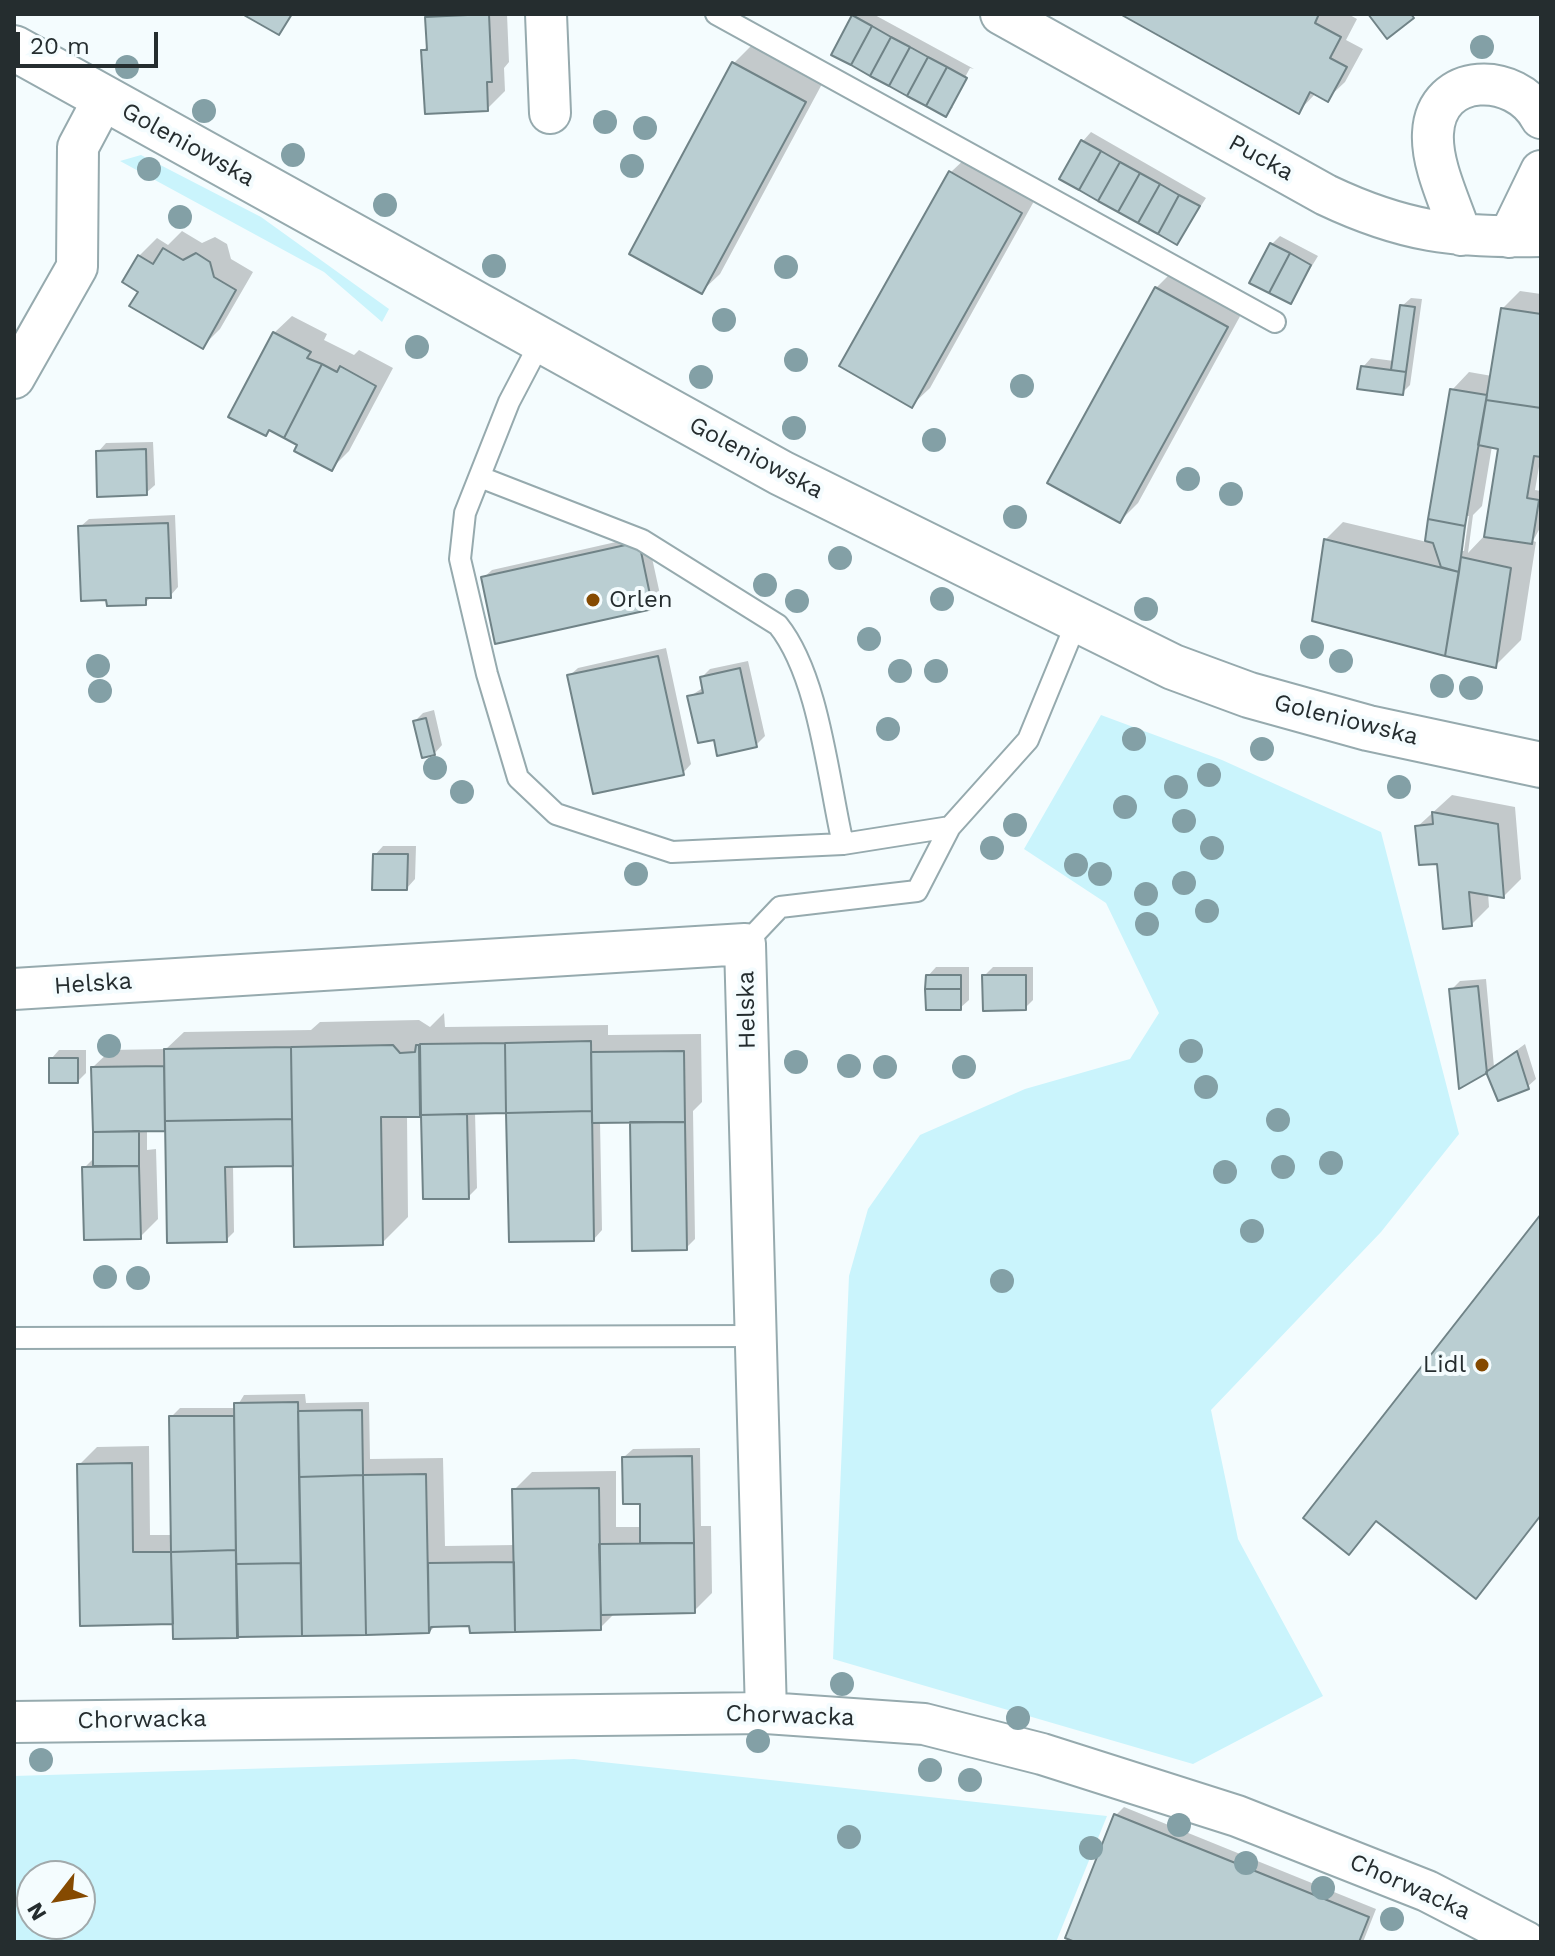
<!DOCTYPE html>
<style>
body{margin:0}
#map{position:relative;width:1555px;height:1956px;overflow:hidden;background:#f4fcfe;font-family:"Work Sans",sans-serif}
canvas{display:block}
.frame{position:absolute;inset:0;border:16px solid #252d2f;pointer-events:none}
.north{position:absolute;left:16px;top:1860px;width:80px;height:80px;box-sizing:border-box;background:#f4fcfe;border:2px solid #a1a9ab;border-radius:50%;rotate:239deg;font-size:22px;font-weight:700;line-height:32px;text-align:center;color:#252d2f}
.north::after{content:'';display:block;margin:auto;width:28px;height:36px;background:#854a01;clip-path:polygon(50% 0,100% 100%,50% 72%,0 100%)}
.scale{position:absolute;left:16px;top:32px;width:142px;height:36px;box-sizing:border-box;border:4px solid #252d2f;border-top:0;padding-left:10px;font-size:24px;line-height:28px;white-space:nowrap;color:#252d2f;-webkit-text-stroke:6px #f4fcfe;paint-order:stroke}
</style>
<div id="map">
<canvas width="1555" height="1956"></canvas>
<div class="frame"></div>
<div class="north">N</div>
<div class="scale">20 m</div>
</div>
<script>
const context = document.querySelector('canvas').getContext('2d');
context.lineJoin = 'round';
function fillPath(path, color) { context.fillStyle = color; context.fill(path, 'evenodd'); }
function stroke(path, color, width, dash) { context.strokeStyle = color; context.lineWidth = width; context.lineCap = dash ? 'butt' : 'round'; context.setLineDash(dash || []); context.stroke(path); }
function label(font, color, halo, rows, align = 'center') {
  context.font = font + ' "Work Sans",sans-serif'; context.lineWidth = 8; context.setLineDash([]); context.textBaseline = 'middle'; context.strokeStyle = halo; context.fillStyle = color; for (const [text, x, y, turn = 0] of rows) {
    context.save(); context.translate(x, y); context.rotate((+turn || 0) * Math.PI / 180); context.textAlign = isNaN(turn) ? turn : align; if (halo) context.strokeText(text, 0, 0); context.fillText(text, 0, 0); context.restore();
  }
}
fillPath(new Path2D(`
 M141,155L261,217L389,309L382,322L324,272L120,161Z
 M1101,715L1222,760L1381,832L1459,1134L1381,1232L1211,1410L1238,1539L1323,1696L1193,1764L833,1659L849,1276L868,1209L920,1135L1025,1089L1130,1059L1159,1013L1106,903L1024,849Z
 M574,1759L1107,1816L1056,1942H14V1776ZM32,1876H80V1924H32Z`), '#caf4fc');
fillPath(new Path2D(`
 M432,14H507L509,62L504,68L505,91L487,109L423,51L429,44L427,18Z
 M856,14H873L974,69L970,68L949,107H953L946,114L854,17Z
 M1124,14H1348L1357,19L1346,40L1363,49L1345,82L1327,99L1316,93L1299,111Z
 M751,46L822,84L720,274L702,291L734,63Z
 M1091,132L1206,198L1177,243L1083,141Z
 M969,155L1038,194L930,388L912,405L951,172Z
 M182,231L202,243L215,237L227,244L231,259L253,272L220,329L202,347L140,291L139,256L157,238L168,245Z
 M1280,236L1318,256L1290,302L1272,244Z
 M1174,270L1244,309L1138,503L1120,521L1156,288Z
 M1520,291L1541,294V455L1535,490L1541,491V526L1533,541L1536,542L1521,640L1495,666L1325,540L1343,522L1427,542L1452,390L1469,372L1492,376L1502,309ZM1492,446L1501,447L1486,534L1468,553L1473,515L1482,506ZM1465,516H1469L1464,551H1460Z
 M1411,298L1422,299L1410,385L1402,393L1363,367L1371,358L1394,361L1402,306Z
 M292,316L327,334L324,340L354,355L359,350L393,368L349,451L332,468L300,444L270,428L274,333Z
 M153,442L155,485L146,493L98,452L106,443Z
 M175,515L178,587L170,596H152L145,603L80,527L89,519Z
 M647,535L661,599L652,607L483,578L492,570Z
 M666,648L691,764L683,773L569,676L578,668Z
 M748,661L765,736L756,745L715,737L689,697L704,687L702,677L710,669Z
 M434,710L442,745L434,754L415,721L423,713Z
 M1452,795L1515,807L1521,879L1504,896L1488,893L1489,907L1471,925L1417,827Z
 M383,846H416L415,879L407,888L375,855Z
 M936,967H969V1000L960,1008L928,976Z
 M993,967H1033V1000L1025,1008L984,976Z
 M1486,979L1494,1067L1525,1044L1536,1079L1527,1087L1499,1098L1451,990L1460,981Z
 M444,1013L445,1027L608,1025V1035L701,1034L702,1102L693,1111L695,1239L686,1248L632,1120L600,1121L602,1230L594,1239L512,1111L475,1112L477,1188L468,1197H425L423,1112L420,1115H407L408,1217L382,1243L295,1162L233,1165L234,1232L226,1240L167,1129H147V1150L156,1149L158,1219L140,1237L84,1168L95,1157L93,1067L111,1050L166,1049L184,1032L311,1030L320,1022L419,1020L430,1027Z
 M59,1050H86V1073L78,1081L51,1059Z
 M305,1394L306,1403L369,1402L370,1459L443,1458L445,1546L515,1545L514,1490L532,1472L616,1471V1527H642V1502L624,1457L633,1449L700,1448L701,1526H711L712,1593L694,1611L616,1612L600,1628L437,1625L430,1631L175,1637V1622L79,1465L97,1447L149,1446L150,1535H173L171,1417L180,1408H236L244,1395Z
 M1124,1807L1376,1909L1363,1942H1081L1116,1815Z`), '#0003');
const building = new Path2D(`
 M242,14H292L279,35Z
 M489,14L492,82H487L488,111L425,114L421,50H427L425,17Z
 M1120,14H1319L1315,23L1341,37L1330,58L1347,67L1328,102L1310,92L1299,114Z
 M1368,14H1411L1414,18L1387,39Z
 M852,15L872,26L851,65L831,55Z
 M872,26L891,37L870,76L851,65Z
 M891,37L910,47L889,86L870,76Z
 M910,47L928,57L907,96L889,86Z
 M928,57L947,67L926,106L907,96Z
 M732,62L806,102L702,294L629,254Z
 M947,67L967,78L946,117L926,106Z
 M1081,140L1101,151L1079,190L1059,179Z
 M1101,151L1120,162L1098,201L1079,190Z
 M1120,162L1140,173L1118,212L1098,201Z
 M949,171L1022,213L912,408L839,366Z
 M1140,173L1160,184L1138,223L1118,212Z
 M1160,184L1179,195L1158,234L1138,223Z
 M1179,195L1200,206L1177,245L1158,234Z
 M1270,243L1290,253L1269,293L1249,283Z
 M163,248L183,260L196,253L210,262L214,277L236,290L203,349L129,306L138,292L122,282L138,255L153,264Z
 M1290,253L1311,265L1291,304L1269,293Z
 M1155,287L1228,327L1120,523L1047,483Z
 M1400,305L1415,307L1406,372L1391,370Z
 M1501,308L1541,314V408L1486,400Z
 M273,332L311,352L307,358L322,364L284,438L269,430L266,436L228,417Z
 M322,364L337,372L340,366L376,386L332,471L294,451L297,445L284,438Z
 M1361,366L1406,372L1403,395L1357,389Z
 M1450,389L1487,395L1465,526L1428,519Z
 M1486,400L1541,408V457L1534,456L1527,498L1539,500L1532,544L1484,537L1498,449L1478,445Z
 M146,449L147,495L97,497L96,451Z
 M1428,519L1465,526L1459,572L1441,567L1433,543L1425,541Z
 M168,523L171,598H146V605L107,606L106,600L81,601L78,526Z
 M1324,539L1459,572L1445,656L1312,621Z
 M639,542L653,609L495,644L481,577Z
 M1461,557L1511,568L1496,668L1445,656Z
 M658,656L684,775L593,794L567,675Z
 M740,668L757,747L717,756L714,740L698,743L687,696L703,693L700,677Z
 M426,718L435,755L422,758L413,721Z
 M1432,812L1498,824L1504,898L1469,892L1472,926L1443,929L1437,864L1419,865L1415,826L1433,824Z
 M373,854H408L407,890H372Z
 M926,975H961V989H925Z
 M982,975H1026V1010L983,1011Z
 M1478,986L1487,1073L1459,1089L1449,989Z
 M925,989H961V1010H926Z
 M591,1041L592,1111L506,1113L505,1043Z
 M505,1043L506,1113L421,1115L420,1044Z
 M393,1045L400,1053L415,1052L416,1045H419L420,1117H381L383,1245L294,1247L291,1047Z
 M291,1047L292,1119L165,1121L164,1049Z
 M684,1051L685,1122L592,1123L591,1052Z
 M1517,1051L1529,1089L1498,1101L1486,1072Z
 M49,1058H78V1083H49Z
 M164,1066L165,1131L93,1132L91,1067Z
 M592,1111L594,1241L509,1242L506,1113Z
 M467,1114L469,1199H423L421,1115Z
 M292,1119L293,1166L225,1167L227,1242L167,1243L165,1121Z
 M630,1122H685L687,1250L632,1251Z
 M139,1131V1166H93V1132Z
 M139,1166L141,1239L84,1240L82,1167Z
 M1541,1214V1515L1476,1599L1376,1521L1349,1555L1303,1518Z
 M298,1402L301,1563L236,1564L234,1403Z
 M362,1410L363,1475L299,1477L298,1411Z
 M169,1416H234L236,1550L171,1552Z
 M692,1456L694,1543H640V1504H623L622,1457Z
 M132,1463L133,1552H171L173,1624L80,1626L77,1464Z
 M426,1474L429,1633L366,1635L363,1475Z
 M363,1475L366,1635L302,1636L299,1477Z
 M599,1488L601,1630L515,1632L512,1489Z
 M694,1543L695,1613L601,1615L599,1544Z
 M236,1550L238,1638L173,1639L171,1552Z
 M514,1562L515,1632L470,1633L469,1626L431,1627L429,1633L428,1563Z
 M301,1563L302,1636L237,1637L236,1564Z
 M1114,1814L1369,1917L1359,1942H1075L1065,1938Z`);
fillPath(building, '#baced2');
stroke(building, '#708387', 2);
const lane = new Path2D(`
 M716,14L1275,322
 M541,341L509,402L465,513L460,559L487,674L518,778L556,814L672,852L843,844L950,827
 M480,477L642,540L778,625C819,676 828,779 843,844
 M745,944L780,907L917,891L950,827L1028,740L1077,621
 M14,1338L755,1336`);
const street = new Path2D(`
 M546,14L550,113
 M1001,14L1326,195C1404,232 1455,238 1541,236
 M1461,235C1451,204 1431,165 1433,133C1436,71 1516,71 1541,118
 M1509,237L1541,171
 M14,378L77,267L78,147L104,98
 M14,989L745,944L766,1713
 M14,1722L766,1713L924,1724L1042,1754L1237,1816L1427,1891L1526,1942`);
const secondary = new Path2D(`
 M14,48L781,473L1173,667L1249,695L1368,728L1541,765`);
stroke(lane, '#96aaae', 24);
stroke(street, '#96aaae', 44);
stroke(secondary, '#96aaae', 48);
stroke(lane, '#fff', 20);
stroke(street, '#fff', 40);
stroke(secondary, '#fff', 44);
context.fillStyle = '#83a0a6';
for (const [x, y] of [
 [1482,47],
 [127,67],
 [204,111],
 [605,122],
 [645,128],
 [293,155],
 [632,166],
 [149,169],
 [385,205],
 [180,217],
 [494,266],
 [786,267],
 [724,320],
 [417,347],
 [796,360],
 [701,377],
 [1022,386],
 [794,428],
 [934,440],
 [1188,479],
 [1231,494],
 [1015,517],
 [840,558],
 [765,585],
 [942,599],
 [797,601],
 [1146,609],
 [869,639],
 [1312,647],
 [1341,661],
 [98,666],
 [900,671],
 [936,671],
 [1442,686],
 [1471,688],
 [100,691],
 [888,729],
 [1134,739],
 [1262,749],
 [435,768],
 [1209,775],
 [1176,787],
 [1399,787],
 [462,792],
 [1125,807],
 [1184,821],
 [1015,825],
 [992,848],
 [1212,848],
 [1076,865],
 [636,874],
 [1100,874],
 [1184,883],
 [1146,894],
 [1207,911],
 [1147,924],
 [109,1046],
 [1191,1051],
 [796,1062],
 [849,1066],
 [885,1067],
 [964,1067],
 [1206,1087],
 [1278,1120],
 [1331,1163],
 [1283,1167],
 [1225,1172],
 [1252,1231],
 [105,1277],
 [138,1278],
 [1002,1281],
 [842,1684],
 [1018,1718],
 [758,1741],
 [41,1760],
 [930,1770],
 [970,1780],
 [1179,1825],
 [849,1837],
 [1091,1848],
 [1246,1863],
 [1323,1888],
 [1392,1919]
]) { context.beginPath(); context.arc(x, y, 12, 0, 2 * Math.PI); context.fill(); }
for (const [x, y, r, color] of [
 [593,600,8,"#854a01"],
 [1482,1365,8,"#854a01"]
]) { const dot = new Path2D(); dot.arc(x, y, r, 0, 2 * Math.PI); context.fillStyle = color; context.fill(dot); stroke(dot, '#f4fcfe', 3); }
label('24px', '#252d2f', '#f4fcfe', [
 ["Goleniowska",188,145,29],
 ["Pucka",1261,158,29],
 ["Goleniowska",756,458,28],
 ["Goleniowska",1346,720,14],
 ["Helska",93,984,-4],
 ["Helska",747,1010,-91],
 ["Chorwacka",790,1716,2],
 ["Chorwacka",142,1720,-1],
 ["Chorwacka",1410,1887,24]
]);
label('24px', '#252d2f', '#f4fcfe', [
 ["Orlen",609,600],
 ["Lidl",1466,1365,"right"]
], 'left');
</script>
